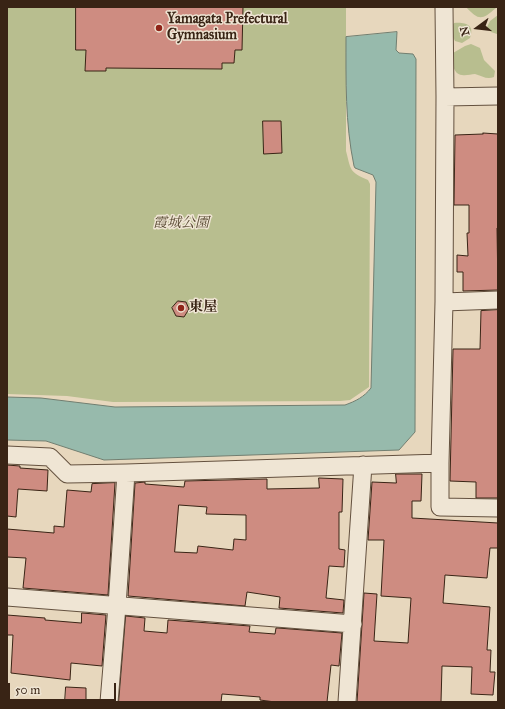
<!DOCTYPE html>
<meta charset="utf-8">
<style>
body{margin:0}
#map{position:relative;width:505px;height:709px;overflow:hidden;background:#e7d7bd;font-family:"IM FELL Great Primer",serif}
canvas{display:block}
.frame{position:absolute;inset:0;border:8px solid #392415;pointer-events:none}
.north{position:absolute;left:457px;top:8px;width:40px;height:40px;-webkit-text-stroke:3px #efe5d4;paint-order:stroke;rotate:255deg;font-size:11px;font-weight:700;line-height:16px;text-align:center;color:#392415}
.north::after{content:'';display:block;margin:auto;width:14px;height:18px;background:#392415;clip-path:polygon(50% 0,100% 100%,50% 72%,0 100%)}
.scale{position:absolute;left:8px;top:683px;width:108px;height:18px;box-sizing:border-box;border:2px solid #392415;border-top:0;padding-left:5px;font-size:12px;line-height:14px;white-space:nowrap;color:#392415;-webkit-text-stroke:3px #efe5d4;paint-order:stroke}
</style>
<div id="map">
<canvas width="505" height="709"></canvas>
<div class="frame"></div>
<div class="north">N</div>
<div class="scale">50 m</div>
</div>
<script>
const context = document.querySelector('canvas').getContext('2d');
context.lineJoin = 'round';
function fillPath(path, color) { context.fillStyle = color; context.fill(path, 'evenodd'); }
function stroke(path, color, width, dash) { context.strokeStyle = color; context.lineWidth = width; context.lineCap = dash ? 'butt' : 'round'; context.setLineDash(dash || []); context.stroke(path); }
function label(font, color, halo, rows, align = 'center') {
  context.font = font + ' "IM FELL Great Primer","Noto Serif JP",serif'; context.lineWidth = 3; context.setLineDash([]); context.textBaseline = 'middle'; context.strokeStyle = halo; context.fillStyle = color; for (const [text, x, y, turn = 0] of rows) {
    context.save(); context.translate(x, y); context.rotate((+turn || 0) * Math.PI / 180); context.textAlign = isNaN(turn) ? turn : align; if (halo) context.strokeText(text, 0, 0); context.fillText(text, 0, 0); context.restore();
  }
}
fillPath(new Path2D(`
 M7,7H346V151C351,170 349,172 368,180L370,184L369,387L350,400L340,401L113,402L67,396L7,394Z
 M466,7H496V8C482,20 479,21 466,7Z
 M498,15V34H497L491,32L487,27L490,21Z
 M454,23C466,22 475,25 470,38L462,43L455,41L453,37L452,26Z
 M471,44L480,48L484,60L495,71L494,77C487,80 482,76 475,74C471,74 466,76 462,75C452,74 452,60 453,53L465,46Z`), '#b8be8f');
const water = new Path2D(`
 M397,32L396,50L399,53L413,54L416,59L415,432L399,450L104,460L46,441L7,440V397L41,398L115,407L345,405C356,401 364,397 371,388L376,182L373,175L355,168L354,166C345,123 346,80 346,37Z`);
fillPath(water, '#97baac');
stroke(water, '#717e70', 1);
const building = new Path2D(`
 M76,7H243L242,50H235L234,63H222V69L106,68V71H85L86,50H76Z
 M263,121H281L282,153L264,154Z
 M483,133L498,134V228H497L498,290L463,291V272H457V255L468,256L467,233H469V205H454L455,135L483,134Z
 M178,301L186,302L189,309L184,317L176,316L172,308Z
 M498,310V498H476V482L450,481L453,349H480L481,311Z
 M7,465L20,466V468L48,470L47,491L18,489L16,517L7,516Z
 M396,474H422L421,501H412V518L498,523V548H490L487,578L445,575L443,603L490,607L487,650H491L490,672H495L493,695L471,694L472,667L442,666L441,702H357L364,593L377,594L374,641L408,643L411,598L381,596L384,540H368L372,482L396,483Z
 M319,478L343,479L342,512H339V549L345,550L344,567L329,566L326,598L344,600L343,613L279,608L280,597L247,592L245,606L128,596L135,483L145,482V484L184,487L185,481L267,479V489L319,488ZM179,505L207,507L206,514L246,515V540L234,539L233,550L198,546L197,553L175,552Z
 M115,483L108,595L23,588L26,558L7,557V529L54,533V526L64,527L67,490L91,492L92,484Z
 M82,613L106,615L102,666L71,663L70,680L11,673L13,635H7V615L45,618V620L81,623Z
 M126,616L145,618L144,631L167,633L168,620L250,626L249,632L275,634L276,628H278L342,633L339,666L331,665L327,702H275L260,700V697L222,694L221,702H119Z
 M66,687L86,688V702H65Z`);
fillPath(building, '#ce8c81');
stroke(building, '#392415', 1);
const minor = new Path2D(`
 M445,97L498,96
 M444,302L498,300
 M7,455L50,457L67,474L126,473L440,463L444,302L445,97L444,7
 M440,463V507L498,508
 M7,597L353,624
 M109,702L117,606L126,473
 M347,702L363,465`);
stroke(minor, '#64513f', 19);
stroke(minor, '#efe5d4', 17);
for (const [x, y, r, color] of [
 [159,28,4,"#8f2418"],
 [181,308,4,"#8f2418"]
]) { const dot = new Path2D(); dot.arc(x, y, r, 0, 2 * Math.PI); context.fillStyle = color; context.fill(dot); stroke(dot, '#efe5d4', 1.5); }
label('bold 14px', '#392415', '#efe5d4', [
 ["Yamagata Prefectural",167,20],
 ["Gymnasium",167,36],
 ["東屋",189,308]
], 'left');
label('italic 14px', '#594a34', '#efe5d4', [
 ["霞城公園",181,224]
]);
</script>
